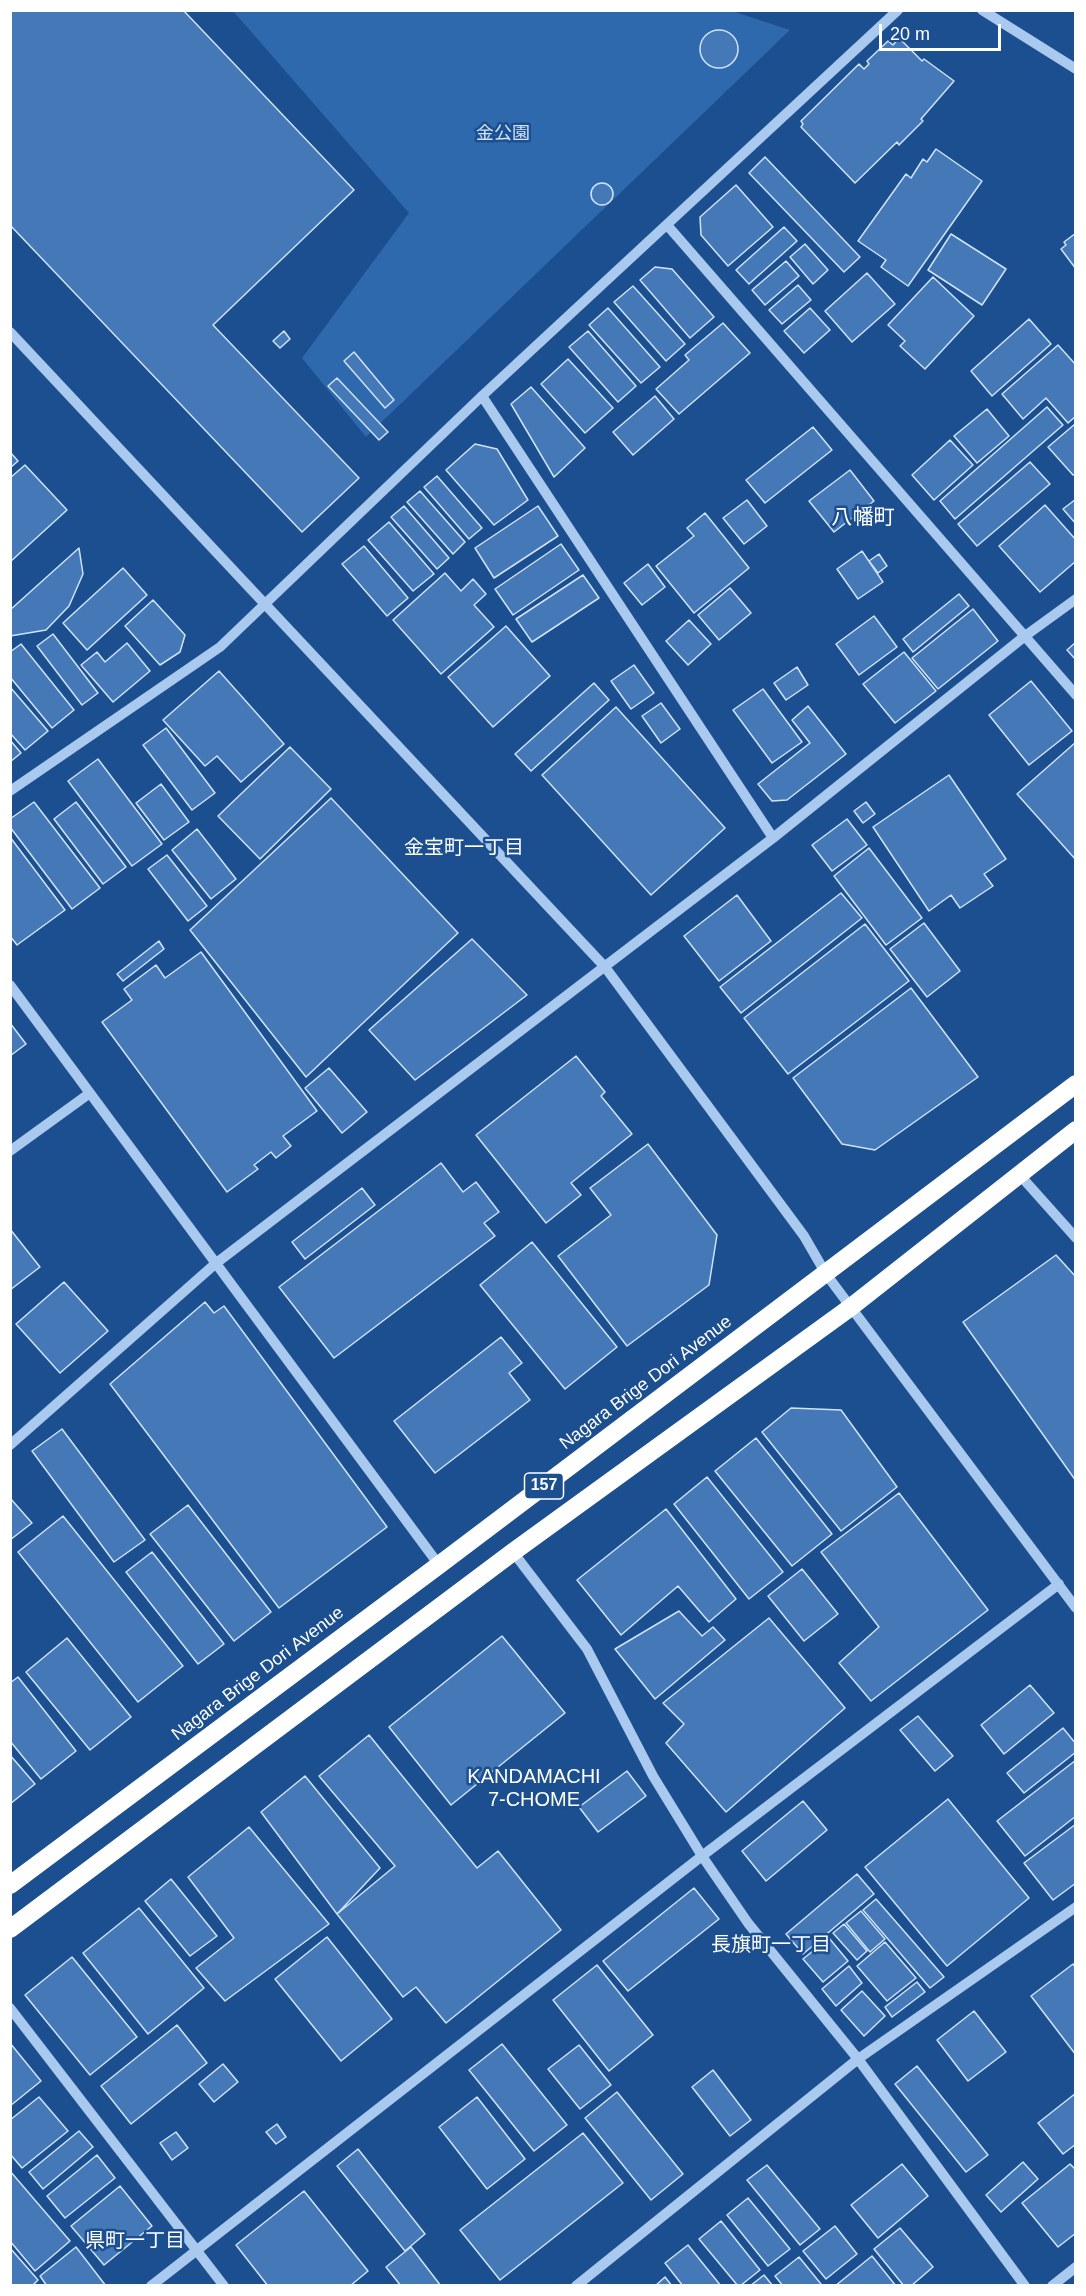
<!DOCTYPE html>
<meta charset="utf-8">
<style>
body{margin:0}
#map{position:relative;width:1086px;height:2296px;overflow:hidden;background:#1b4f8f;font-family:Helvetica,sans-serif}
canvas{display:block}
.frame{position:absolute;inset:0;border:12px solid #fff;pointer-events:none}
.scale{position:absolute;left:879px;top:24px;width:122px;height:27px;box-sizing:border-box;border:3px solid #fff;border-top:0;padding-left:8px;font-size:18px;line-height:21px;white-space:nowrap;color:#fff;-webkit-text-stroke:4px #1b4f8f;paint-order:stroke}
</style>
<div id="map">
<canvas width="1086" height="2296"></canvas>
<div class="frame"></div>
<div class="scale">20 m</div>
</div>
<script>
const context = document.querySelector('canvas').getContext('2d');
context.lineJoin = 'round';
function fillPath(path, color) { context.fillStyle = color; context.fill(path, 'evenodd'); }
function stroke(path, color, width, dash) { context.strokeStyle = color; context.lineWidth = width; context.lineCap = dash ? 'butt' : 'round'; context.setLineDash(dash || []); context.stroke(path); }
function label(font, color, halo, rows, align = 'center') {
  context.font = font + ' Helvetica,"Noto Sans JP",sans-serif'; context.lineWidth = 5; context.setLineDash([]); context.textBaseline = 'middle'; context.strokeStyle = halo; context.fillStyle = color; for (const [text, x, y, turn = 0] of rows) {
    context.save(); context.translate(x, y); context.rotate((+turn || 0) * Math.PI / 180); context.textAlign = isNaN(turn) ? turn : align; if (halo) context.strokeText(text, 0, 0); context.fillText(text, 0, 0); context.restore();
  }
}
fillPath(new Path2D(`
 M729,10L790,30L366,437L302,358L409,213L233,11Z`), '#2e69ad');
const building = new Path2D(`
 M10,10H183L354,190L213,325L359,478L302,532L10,225Z
 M700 49a19 19 0 1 1 38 0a19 19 0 1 1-38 0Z
 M899,38L922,61L924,59L954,81L921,119L923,121L899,145L897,142L855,183L801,127L803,124L801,121L859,64L864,69L869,64L867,61L888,41L893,45Z
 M936,149L982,181L908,286L881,267L886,260L858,241L906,174L911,178L923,159L927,162Z
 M765,157L860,257L844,272L749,173Z
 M591 194a11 11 0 1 1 22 0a11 11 0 1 1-22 0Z
 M736,185L773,227L728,266L701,235L700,217Z
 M784,227L797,241L749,284L736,270Z
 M1076,233V269L1061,249L1066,245L1064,242Z
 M951,234L1006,269L982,305L928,270Z
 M805,244L828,270L813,284L790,257Z
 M786,261L799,276L765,305L752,290Z
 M655,267L672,269L714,317L690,338L640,280Z
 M867,273L895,304L852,342L825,311Z
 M933,277L974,316L925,369L900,346L905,341L888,325Z
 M798,285L811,300L782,324L769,310Z
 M633,286L685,344L666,361L614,302Z
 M608,308L660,367L641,383L589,325Z
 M810,308L830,330L804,353L784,331Z
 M1029,319L1051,344L992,396L971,371Z
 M723,323L750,353L679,414L656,389L689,360L685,355Z
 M284,331L290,339L280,348L273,341Z
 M588,331L636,386L618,402L569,347Z
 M1058,345L1076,365V416L1068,423L1046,398L1023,419L1002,394Z
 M354,352L394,400L385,408L344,361Z
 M568,359L613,408L585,433L541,384Z
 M337,378L388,432L379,440L328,386Z
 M531,387L585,448L554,477L511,404Z
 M655,396L674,419L633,455L613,432Z
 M1047,407L1063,425L955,519L940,501Z
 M987,409L1009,436L977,463L954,436Z
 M1075,424L1076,474L1073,475L1048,447Z
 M813,427L832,450L765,503L746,480Z
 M950,440L973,465L934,500L912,475Z
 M475,444L497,449L528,500L494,525L446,470Z
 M10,452L18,461L10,468Z
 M1030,462L1050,484L977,546L958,524Z
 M25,465L67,510L10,562V478Z
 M850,470L874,501L834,532L809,501Z
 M437,476L482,528L469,539L424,487Z
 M420,491L465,542L453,554L407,502Z
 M1076,499V524L1063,509Z
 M747,500L767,526L744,544L723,518Z
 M1045,505L1076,540V561L1040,592L999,546Z
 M404,506L449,558L437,569L391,517Z
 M538,506L558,536L494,578L475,548Z
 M705,513L749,568L694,613L656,566L694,536L687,528Z
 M389,522L434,574L413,591L368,540Z
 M561,544L579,570L513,615L495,589Z
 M364,546L408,598L387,616L342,564Z
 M79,548L83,574L69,606L46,630L10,636V610Z
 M862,551L883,582L858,599L837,569Z
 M879,554L887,566L878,573L869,561Z
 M648,564L665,587L642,605L624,583Z
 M123,568L147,595L87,650L63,623Z
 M445,573L461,591L473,579L486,594L474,605L494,627L441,674L393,620Z
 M583,575L599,598L532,642L516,619Z
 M730,588L751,613L719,640L698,615Z
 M959,594L969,606L913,652L903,639Z
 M153,600L185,635L180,652L160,665L125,626Z
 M973,609L998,641L938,689L912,658Z
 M874,616L897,647L859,675L836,644Z
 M689,620L711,644L688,665L666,641Z
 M506,626L550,676L493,727L448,677Z
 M53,634L98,693L82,705L37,646Z
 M1076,642V660L1067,650Z
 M127,643L150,671L113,702L81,665L97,652L105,662Z
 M21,644L74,710L52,728L10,677V652Z
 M904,652L936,691L895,723L863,684Z
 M634,665L654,693L631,709L611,681Z
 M797,667L808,685L786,700L774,683Z
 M219,671L284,744L241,782L217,756L205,766L163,720Z
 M1031,681L1072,731L1029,765L989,715Z
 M594,683L609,700L531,771L515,754Z
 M10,687L48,731L25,750L10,733Z
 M763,689L802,742L772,763L733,710Z
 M661,703L680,729L661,743L642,716Z
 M808,706L846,754L787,800L772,801L758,784L810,743L792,720Z
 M616,707L725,828L651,895L542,775Z
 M166,728L215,793L192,810L143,745Z
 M10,740L21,753L10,762Z
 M1076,742V860L1017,794Z
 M290,747L331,789L260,859L218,816Z
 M98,759L162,844L132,866L68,781Z
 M949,775L1006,859L984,874L993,886L960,908L951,895L929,911L873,827Z
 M161,784L189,822L164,840L136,803Z
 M331,798L458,933L306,1077L190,930Z
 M34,802L100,888L72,909L10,827V819Z
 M76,802L126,867L103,884L54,819Z
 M866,802L875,814L863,823L854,811Z
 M847,819L867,845L832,871L812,845Z
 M197,829L236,879L211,899L172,850Z
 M10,837L65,910L17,945L10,936Z
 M869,848L922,918L886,945L834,876Z
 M167,855L207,906L188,921L148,869Z
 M841,893L862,918L741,1013L720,987Z
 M737,895L771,941L719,981L684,936Z
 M924,923L960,971L927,997L890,949Z
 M865,924L909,981L788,1074L744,1018Z
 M472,939L527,995L415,1080L369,1030Z
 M159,941L164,949L123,981L117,974Z
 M201,952L317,1111L283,1136L291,1146L276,1158L271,1152L254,1165L258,1169L227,1192L102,1022L132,1000L124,989L156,965L165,978Z
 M911,988L978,1077L875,1150L842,1144L793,1078Z
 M10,1023L26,1044L10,1056Z
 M576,1056L605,1092L601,1096L632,1134L571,1183L581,1195L546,1223L476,1135Z
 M329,1068L367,1112L342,1133L305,1088Z
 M648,1144L717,1235L709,1285L627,1346L558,1256L611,1215L590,1188Z
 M441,1163L463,1192L476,1182L499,1212L484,1223L495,1236L334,1358L279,1287Z
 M362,1188L375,1205L305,1259L292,1242Z
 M10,1229L40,1267L10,1290Z
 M532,1242L617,1347L565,1389L480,1285Z
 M1056,1255L1076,1277V1481L963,1322Z
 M64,1282L108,1331L60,1373L16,1324Z
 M205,1302L214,1313L224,1306L387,1527L279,1608L110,1384Z
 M501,1337L522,1363L509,1373L530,1400L435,1473L394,1421Z
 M791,1408L841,1410L897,1487L841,1531L762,1432Z
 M62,1429L145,1540L114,1562L32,1451Z
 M756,1438L832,1534L792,1566L715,1471Z
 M707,1477L783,1572L749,1599L674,1504Z
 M899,1493L988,1610L871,1701L839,1663L879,1627L821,1552Z
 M10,1498L32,1523L10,1540Z
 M188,1505L271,1612L234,1641L150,1534Z
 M666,1509L736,1599L709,1622L678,1586L621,1635L577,1580Z
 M63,1516L183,1666L138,1702L18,1552Z
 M152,1552L224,1644L198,1664L126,1572Z
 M802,1569L838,1614L804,1641L768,1596Z
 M679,1611L702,1636L713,1627L725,1640L655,1699L615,1649Z
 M769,1618L845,1708L726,1812L666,1743L684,1724L663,1703Z
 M502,1636L565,1713L451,1805L389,1727Z
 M67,1638L131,1717L90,1750L26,1672Z
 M18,1677L76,1751L41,1779L10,1741V1683Z
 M1030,1685L1054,1713L1004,1754L981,1725Z
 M918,1716L953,1756L935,1771L900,1730Z
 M1063,1728L1076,1744V1752L1024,1793L1007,1773Z
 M369,1735L477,1868L498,1851L561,1930L446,2023L416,1987L403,1997L337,1914L395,1866L319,1776Z
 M10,1755L35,1784L10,1804Z
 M1076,1760V1816L1025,1856L997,1821Z
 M627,1771L646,1796L598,1832L579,1807Z
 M305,1776L380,1868L337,1914L261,1812Z
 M948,1799L1029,1898L947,1966L865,1867Z
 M803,1801L827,1830L766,1881L742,1851Z
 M1076,1824V1883L1053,1900L1024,1863Z
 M249,1827L329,1924L225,2001L196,1968L234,1938L188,1877Z
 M857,1874L874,1894L803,1954L786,1934Z
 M171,1879L217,1936L190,1956L145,1901Z
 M694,1888L719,1919L628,1991L603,1961Z
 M876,1899L944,1977L930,1988L863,1910Z
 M139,1908L204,1988L148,2034L83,1953Z
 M861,1911L885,1939L870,1952L846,1923Z
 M844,1924L867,1951L857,1960L833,1933Z
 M327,1937L392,2019L341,2061L275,1979Z
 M829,1938L848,1961L823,1982L803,1959Z
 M885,1942L916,1978L887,2001L857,1966Z
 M72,1957L137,2037L90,2075L25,1995Z
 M1073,1964L1076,1968V2055L1031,1996Z
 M597,1965L653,2035L609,2071L553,2000Z
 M849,1966L862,1983L836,2006L822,1989Z
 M917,1982L925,1992L892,2017L885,2007Z
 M862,1991L885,2016L864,2036L841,2010Z
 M974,2011L1006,2052L968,2081L937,2040Z
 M177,2025L207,2063L131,2124L101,2086Z
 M10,2043L41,2081L10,2106Z
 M502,2044L567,2125L534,2151L469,2070Z
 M579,2045L611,2085L580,2109L548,2069Z
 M223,2064L238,2082L214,2102L199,2084Z
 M917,2066L988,2155L966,2172L895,2084Z
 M713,2070L751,2120L730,2136L692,2087Z
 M617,2092L683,2174L651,2200L585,2118Z
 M1076,2093V2144L1063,2154L1038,2123Z
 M39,2097L68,2131L22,2168L10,2154V2120Z
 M477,2097L525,2159L487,2189L439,2127Z
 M277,2124L286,2137L276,2144L266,2132Z
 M79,2131L93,2147L43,2189L29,2172Z
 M176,2132L188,2148L172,2160L160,2143Z
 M583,2133L623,2183L500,2280L460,2230Z
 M358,2149L425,2234L405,2251L337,2166Z
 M97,2155L115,2178L65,2218L47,2196Z
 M1023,2162L1038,2179L1001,2212L986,2195Z
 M902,2164L928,2196L878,2238L851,2205Z
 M1070,2164L1076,2170V2233L1058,2247L1022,2203Z
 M767,2165L820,2229L800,2245L747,2180Z
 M10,2171L70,2241L35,2271L10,2241Z
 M120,2186L152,2226L104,2265L71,2226Z
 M304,2191L368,2271L350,2286H268L236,2245Z
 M748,2198L790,2249L768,2266L727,2215Z
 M721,2221L760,2270L740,2286H738L699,2239Z
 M835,2226L857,2254L826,2279L803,2251Z
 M900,2228L933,2267L911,2286H904L874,2249Z
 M688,2245L721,2286H683L665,2263Z
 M76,2247L106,2286H47L40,2276Z
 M411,2247L441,2286H401L386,2267Z
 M10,2248L38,2280L32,2286H10Z
 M872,2256L896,2286H835Z
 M799,2257L821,2284L820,2286H783L775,2276Z
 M764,2275L773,2286H750Z
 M665,2277L672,2286H655Z`);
fillPath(building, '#4478b7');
stroke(building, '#cfe3fa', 1.5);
stroke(new Path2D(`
 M982,10L1076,69
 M667,225L1076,695
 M10,332L605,967L804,1236L826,1274L1076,1608
 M482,396L773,838
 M10,791L220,647L482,396L898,10
 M10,985L439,1565
 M10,1151L90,1093
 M1018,1173L1076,1238
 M10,1445L215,1264L773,838L1025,636L1076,599
 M513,1552L587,1649L653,1776L702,1856L748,1923L858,2059L1025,2286
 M10,2008L224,2286
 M151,2286L702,1856L1059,1584
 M576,2286L858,2059L1076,1907
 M1052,2286L1076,2267`), '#a9c9ee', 10);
stroke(new Path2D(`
 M10,1885L439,1565L1076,1084
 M10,1929L513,1552L851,1307L1076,1130`), '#fff', 18);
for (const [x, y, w] of [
 [544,1486,39]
]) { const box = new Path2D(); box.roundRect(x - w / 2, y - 13, w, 26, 4.5); context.fillStyle = '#1b4f8f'; context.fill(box); stroke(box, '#fff', 1.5); }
label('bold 16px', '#fff', null, [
 ["157",544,1486]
]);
label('18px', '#cfe3fa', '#1b4f8f', [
 ["金公園",503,134]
]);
label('18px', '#fff', '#1b4f8f', [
 ["Nagara Brige Dori Avenue",646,1383,-37],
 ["Nagara Brige Dori Avenue",258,1674,-37]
]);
label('20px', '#fff', '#1b4f8f', [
 ["金宝町一丁目",464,848],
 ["KANDAMACHI",534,1777],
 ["7-CHOME",534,1800],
 ["長旗町一丁目",771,1945],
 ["県町一丁目",135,2241]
]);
label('21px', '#fff', '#1b4f8f', [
 ["八幡町",863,518]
]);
</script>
